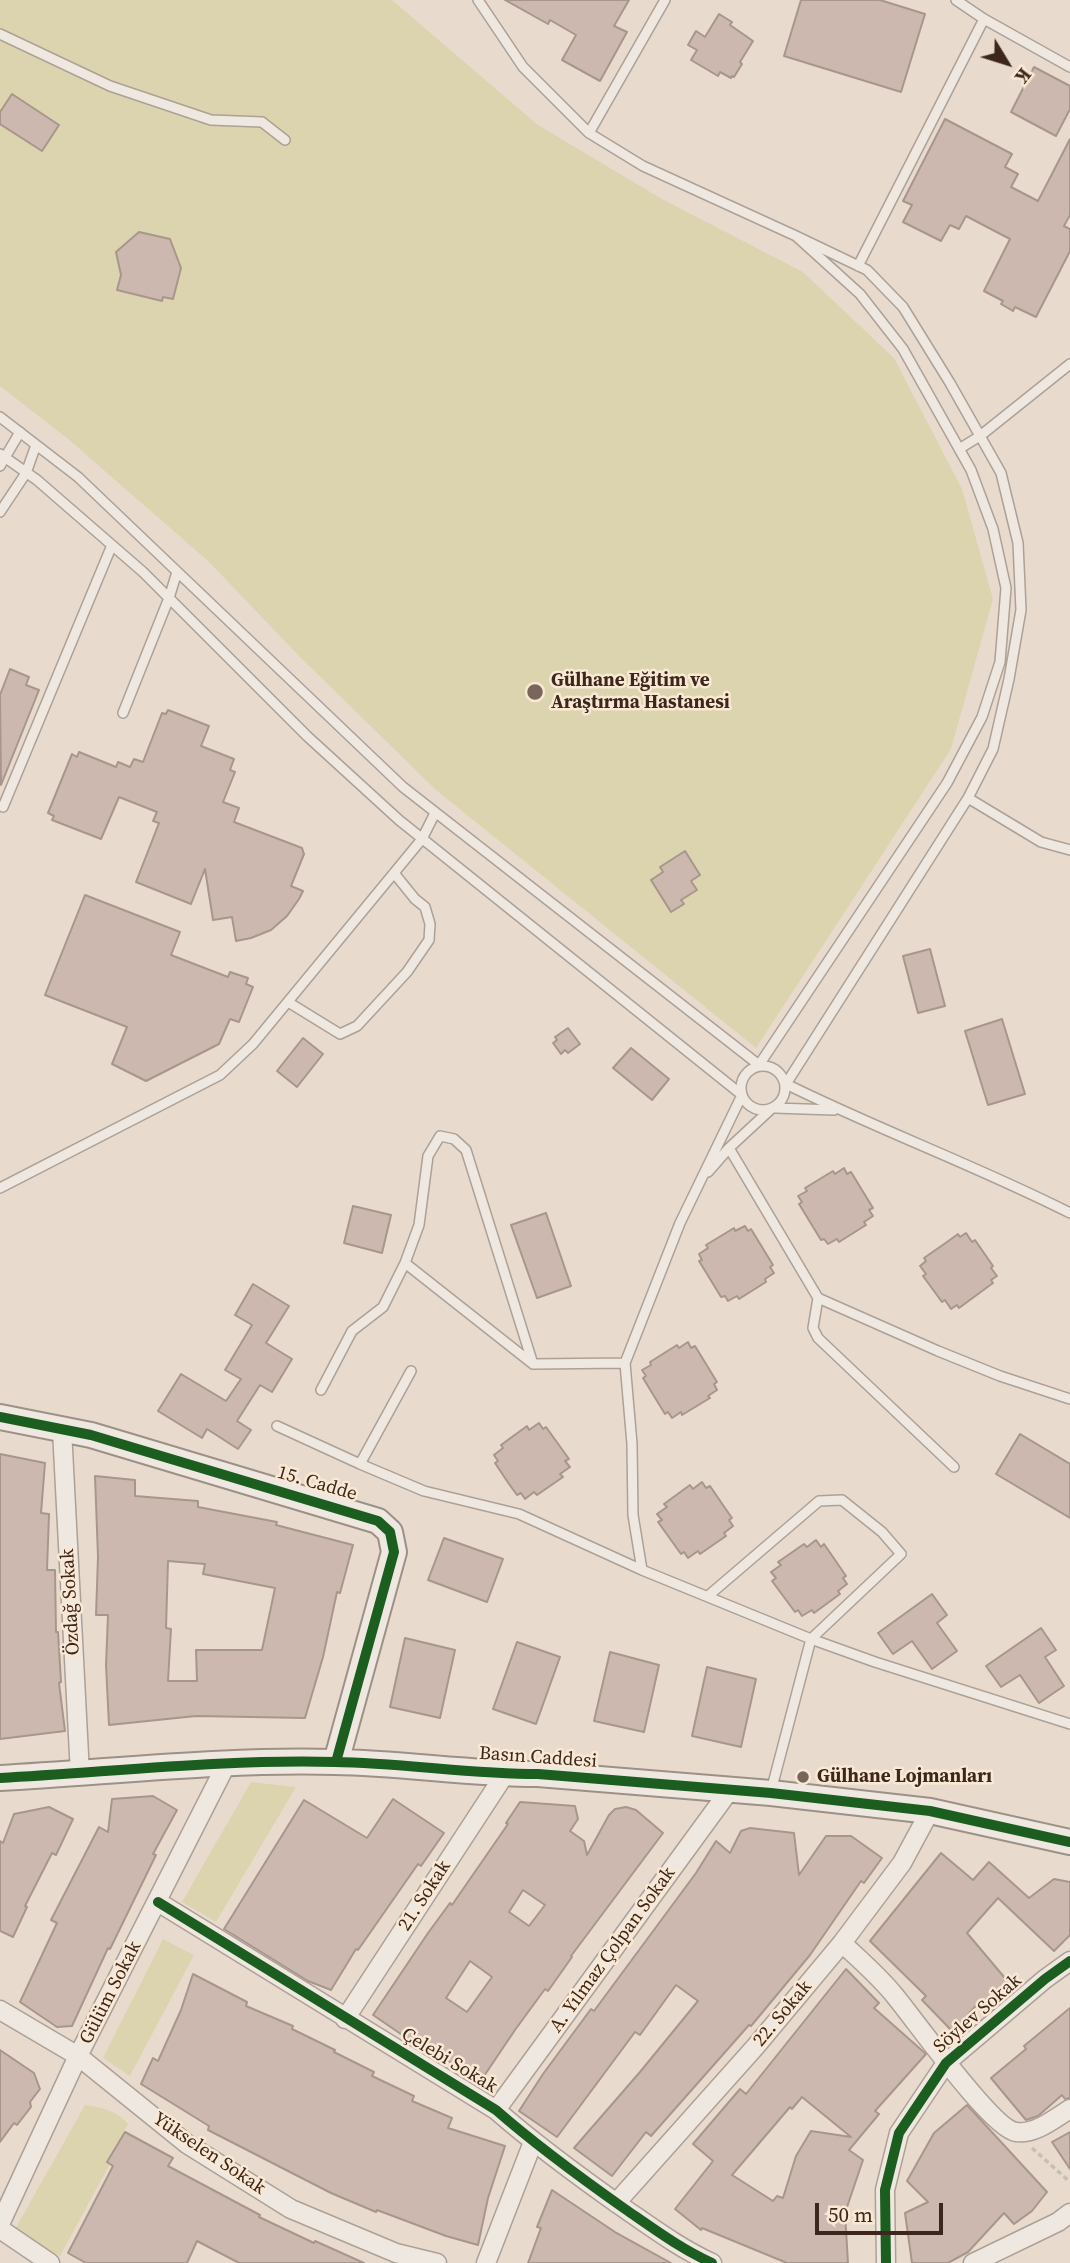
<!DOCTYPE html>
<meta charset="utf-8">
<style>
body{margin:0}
#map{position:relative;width:1070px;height:2263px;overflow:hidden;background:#e8dbce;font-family:"Source Serif 4",serif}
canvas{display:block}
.north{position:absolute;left:972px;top:28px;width:70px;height:70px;-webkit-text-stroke:5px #f9e8d3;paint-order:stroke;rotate:128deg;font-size:19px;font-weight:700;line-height:28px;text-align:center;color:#3d271d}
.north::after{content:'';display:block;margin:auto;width:24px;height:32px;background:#3d271d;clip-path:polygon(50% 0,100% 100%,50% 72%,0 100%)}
.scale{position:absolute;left:815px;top:2203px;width:128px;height:32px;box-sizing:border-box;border:4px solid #3d271d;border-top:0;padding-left:9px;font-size:21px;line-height:24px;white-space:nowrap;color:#3d271d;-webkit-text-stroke:5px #f9e8d3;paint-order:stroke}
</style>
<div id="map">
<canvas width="1070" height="2263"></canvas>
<div class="north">K</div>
<div class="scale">50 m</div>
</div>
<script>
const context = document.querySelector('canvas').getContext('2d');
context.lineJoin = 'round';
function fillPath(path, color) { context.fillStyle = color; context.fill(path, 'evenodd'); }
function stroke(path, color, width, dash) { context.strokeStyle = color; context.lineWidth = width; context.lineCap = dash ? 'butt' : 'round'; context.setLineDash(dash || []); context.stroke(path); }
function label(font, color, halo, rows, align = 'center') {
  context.font = font + ' "Source Serif 4",serif'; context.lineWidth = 5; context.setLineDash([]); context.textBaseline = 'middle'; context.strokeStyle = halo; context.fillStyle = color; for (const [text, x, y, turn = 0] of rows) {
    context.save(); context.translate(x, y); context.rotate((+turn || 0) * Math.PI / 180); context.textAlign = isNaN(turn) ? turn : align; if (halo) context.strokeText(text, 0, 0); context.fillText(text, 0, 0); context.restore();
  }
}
fillPath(new Path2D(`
 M0,0H392L538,125L662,199L803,272L894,358L962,489L993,599L951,749L756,1048L436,790L301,658L208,561L68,439L0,386Z
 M251,1782L296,1787L216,1922L182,1902Z
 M163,1939L194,1955L130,2076L103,2058Z
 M85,2105C101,2107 118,2111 128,2124L107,2162L110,2164L60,2256L14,2231Z`), '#dcd4af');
const building = new Path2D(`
 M505,0H629L614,26L627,32L600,81L562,60L576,35L550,20L548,24Z
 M801,0H880L925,14L901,92L784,56Z
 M719,14L732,22L730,25L753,41L740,62L742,64L734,77L732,76L731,78L720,72L718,76L691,60L697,50L688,45L696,31L705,37Z
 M1034,67L1070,86V109L1056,136L1011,112Z
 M12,94L59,125L42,151L0,124V112Z
 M945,119L1012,154L1005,167L1018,174L1011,187L1038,201L1070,139V215L1064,226L1070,229V251L1036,317L1015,307L1013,311L1001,304L1003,301L984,291L1010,239L966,216L959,229L950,225L941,241L903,222L912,205L903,201Z
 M139,232L170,239L181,268L173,299L163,297L162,301L117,290L121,275L116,252Z
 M10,669L29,677L26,685L39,690L1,785L0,695Z
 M168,710L209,726L201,746L234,759L230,770L235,772L223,802L239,808L234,822L302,848L304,854L291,886L303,891L299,899L287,916L271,930L251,938L236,941L232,917L213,920L205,869L191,904L136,882L159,823L153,821L157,812L119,797L101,839L52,820L54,816L48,813L72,754L77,757L79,752L116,767L118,762L130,767L134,759L143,762L162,713L166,714Z
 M685,851L700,875L691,881L697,890L681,900L684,904L671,912L651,880L663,872L660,867Z
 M85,895L180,932L171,955L228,977L230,972L248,978L246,984L253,987L239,1022L230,1019L219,1044L146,1081L112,1064L127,1027L45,995Z
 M930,949L945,1006L918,1013L903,956Z
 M1002,1019L1025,1094L988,1105L965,1031Z
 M568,1028L580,1044L568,1053L565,1050L561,1054L553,1043L557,1040L555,1037Z
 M303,1038L323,1054L297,1087L277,1071Z
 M631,1048L669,1079L652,1100L613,1068Z
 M844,1168L847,1174L851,1172L873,1208L869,1210L873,1216L864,1222L866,1225L839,1242L837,1239L828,1244L824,1239L821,1240L799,1204L802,1202L798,1196L807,1191L805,1188L833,1171L835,1174Z
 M353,1206L391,1215L382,1253L344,1243Z
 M546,1213L571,1286L537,1298L511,1225Z
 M745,1226L748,1231L751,1229L773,1265L770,1267L774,1273L765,1279L766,1282L739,1299L737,1296L728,1301L725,1296L721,1297L707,1274L699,1261L702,1260L699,1254L708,1248L706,1245L734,1228L735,1231Z
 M966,1233L972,1242L975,1240L993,1266L991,1268L997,1276L991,1280L993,1283L959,1308L957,1305L951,1309L945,1300L942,1302L923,1276L926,1274L920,1266L926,1261L924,1258L947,1242L958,1234L960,1237Z
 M253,1284L289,1306L266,1343L292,1359L272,1392L260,1385L237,1421L251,1430L238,1449L207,1429L202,1438L158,1411L181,1374L226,1401L241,1379L225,1370L252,1325L235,1315Z
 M688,1342L691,1348L695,1346L717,1382L714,1384L717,1390L708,1396L710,1398L682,1415L681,1412L672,1418L668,1412L665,1414L643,1378L646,1376L642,1370L651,1365L650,1362L677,1345L679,1348Z
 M539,1423L543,1429L546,1427L569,1459L565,1461L570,1467L560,1474L563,1477L537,1495L534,1492L525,1499L521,1493L517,1495L509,1484L495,1463L498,1461L494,1455L503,1448L501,1445L527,1426L529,1430Z
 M1020,1434L1070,1464V1518L996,1474Z
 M0,1454L45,1463L41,1513L49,1514L47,1570H55L56,1632H58L61,1682L59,1683L65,1731L0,1739Z
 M95,1476L135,1480V1496L198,1501V1507L277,1522L276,1525L353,1545L340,1593L337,1592L323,1657L305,1718L196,1716L109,1725L106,1665L108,1615H96L98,1557ZM168,1561L205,1564L203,1574L275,1588L262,1650H196L197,1681H168L171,1629L166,1628Z
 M702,1482L706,1488L710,1486L725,1508L732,1518L729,1520L733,1526L724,1533L726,1536L700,1554L698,1551L688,1558L684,1552L681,1554L658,1522L662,1520L657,1514L667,1507L664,1504L690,1485L693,1489Z
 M444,1538L503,1559L487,1602L428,1580Z
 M816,1540L821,1547L824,1544L833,1557L846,1576L843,1578L847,1584L838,1591L840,1594L814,1613L812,1610L802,1616L798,1610L795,1612L772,1581L776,1578L771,1572L781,1565L778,1562L804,1544L807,1547Z
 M932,1594L947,1615L937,1623L957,1651L932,1669L912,1641L893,1654L878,1633Z
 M1041,1628L1056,1650L1045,1657L1064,1686L1039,1703L1020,1675L1001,1687L986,1666Z
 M405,1638L455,1650L440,1718L390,1707Z
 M517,1642L560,1657L536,1724L493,1709Z
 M610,1652L659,1665L644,1732L594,1721Z
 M707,1667L756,1679L741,1747L692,1736Z
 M153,1796L177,1810L153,1854L156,1855L110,1949L108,1948L72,2026L57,2027L20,2002L57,1923L51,1920L99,1827L108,1832L112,1799Z
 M393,1799L444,1833L421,1866L418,1864L358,1950L356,1949L331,1990L308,1981L224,1929L304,1800L367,1838Z
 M520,1802L575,1806L578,1819L570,1831L584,1841L587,1855L609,1815L615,1809L626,1807L636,1810L663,1833L571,1956L572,1957L548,1991L545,1989L515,2030L480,2082L417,2040L414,2043L373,2015L428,1933L450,1903L452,1905L508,1824L506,1823ZM523,1890L545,1905L529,1926L509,1912ZM470,1961L492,1977L467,2012L446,1998Z
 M49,1807L73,1819L56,1855L52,1853L25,1906L27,1907L13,1937L0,1931V1841L3,1843L14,1814Z
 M750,1828L794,1833L799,1875L826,1836H851L882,1858L864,1883L861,1881L810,1955L751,2026L749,2025L651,2136L646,2132L612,2176L574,2148L640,2072L698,2001L676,1985L640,2035L635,2032L557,2137L519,2111L543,2074L591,2009L594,2011L696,1873L716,1841L730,1853L741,1831Z
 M941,1853L973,1880L989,1862L1029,1898L1054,1879L1070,1882V1935L1054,1951L998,1898L967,1933L1010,1984L984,2005L980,2001L953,2032L922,2000L926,1996L870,1941Z
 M846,1969L879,2003L874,2008L926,2054L875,2111L879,2114L849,2150L863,2160L845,2213L848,2263H787L702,2228L701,2230L675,2209L713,2161L693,2144L740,2089L746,2094ZM802,2097L851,2137L811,2131L796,2156L783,2198L777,2196L773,2201L732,2175L790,2107L792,2109Z
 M193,1974L247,2002L246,2006L293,2026L292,2029L335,2050L334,2052L374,2072L372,2076L414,2096L412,2101L452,2118L448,2128L505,2146L488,2198L478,2245L446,2236L377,2210L376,2212L331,2193L208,2130L209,2126L141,2084L153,2058L158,2061L181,2010Z
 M1070,2008V2098L1065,2099L1062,2095L1038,2116L1026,2120L991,2078L1026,2049L1024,2046Z
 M0,2050L34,2073L40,2089L30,2102L31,2107L17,2125L14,2123L0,2142Z
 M967,2105L1047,2192L1032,2211L1014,2224L1004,2213L968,2252L948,2263H912L905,2213L928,2202L907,2181L934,2133Z
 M125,2132L173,2158L168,2166L260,2215L259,2217L314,2243L315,2241L364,2263H239L197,2241L187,2263H86L68,2253L113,2166L107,2162Z
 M1070,2132V2169L1052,2142Z
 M552,2190L615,2232L671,2263H528L541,2228L537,2227Z`);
fillPath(building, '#ccb8ae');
stroke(building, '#a8968d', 2);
const lane = new Path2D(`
 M478,0L523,67L589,133L643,166L796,236L867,270L903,307L950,383L1001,473L1018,543L1021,610L1009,679L993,749L968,798L786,1084C879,1130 977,1166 1070,1213
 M956,0L984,19L1070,67
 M0,34L110,86L211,120L262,122L285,140
 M589,133L665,0
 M858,266L984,19
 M0,417L78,477L403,787L759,1065L947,783L982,717L1000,662L1006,588L993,529L971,470L903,349L860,294L796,236
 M959,449L980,436L1070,364
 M0,454L37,480L143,572L307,736L399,820L742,1095L680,1223L625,1363L632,1444L633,1515L642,1570L811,1639L875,1662L1070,1724
 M0,466L20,432
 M0,512L26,473L36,445
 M123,713L169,598L177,572
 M968,798L1041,842L1070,850
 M3,807L112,545
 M288,1002L340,1034L357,1026L407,972L429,940L430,924L425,907L415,899L394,873
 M741 1088a22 22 0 1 1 44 0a22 22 0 1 1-44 0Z
 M775,1108L834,1110
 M729,1148L818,1298L938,1351L1000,1376L1070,1399
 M708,1172L729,1148L770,1110
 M0,1188L220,1075L253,1044L422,839L435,813
 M405,1263L533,1364L625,1363
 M818,1298L813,1328L818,1338L954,1467
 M411,1371L360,1464L424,1491L519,1514L642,1570
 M321,1390L352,1331L383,1307L405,1263L419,1225L428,1156L440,1136L454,1139L466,1150L533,1364
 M277,1426L360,1464
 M708,1596L819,1501L842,1500L882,1532L901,1554L811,1639L771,1791`);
const street = new Path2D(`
 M62,1430L80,1774
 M158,1902L496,2110C537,2146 581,2178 625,2209C654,2229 681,2249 712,2263
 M842,1943C860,1960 880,1977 895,1996C915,2020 992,2129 1016,2132C1035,2135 1055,2118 1070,2109
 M0,2010L78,2056L187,2144L291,2209L396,2253L437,2263
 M345,2019L505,1774
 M496,2110L729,1791
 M616,2203L756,2046L842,1943L902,1863L930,1811
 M0,2224L78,2056L227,1763
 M0,2229L50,2263
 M486,2263L533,2142
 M886,2263L885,2190L899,2133L946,2063L1045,1979L1070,1961
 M973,2263L1058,2222L1070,2213`);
const secondary = new Path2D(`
 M0,1417L91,1435L378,1521L390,1532L394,1552L336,1762
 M0,1778C111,1772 224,1759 335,1762C403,1763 470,1774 538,1774L771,1793L930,1811L1070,1842`);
stroke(lane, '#ada096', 12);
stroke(street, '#ada096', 21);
stroke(secondary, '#9d9087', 28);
stroke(new Path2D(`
 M1032,2148L1070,2182`), '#c8beb6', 3.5, [5, 3.5]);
stroke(lane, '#efe8e0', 9);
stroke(street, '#efe8e0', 18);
stroke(secondary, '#efe8e0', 24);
stroke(new Path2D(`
 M0,1417L91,1435L378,1521L390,1532L394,1552L336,1762
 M0,1778C111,1772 224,1759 335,1762C403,1763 470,1774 538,1774L771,1793L930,1811L1070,1842
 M158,1902L496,2110C537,2146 581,2178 625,2209C654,2229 681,2249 712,2263
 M886,2263L885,2190L899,2133L946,2063L1045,1979L1070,1961`), '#1b5e20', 10);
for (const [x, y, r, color] of [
 [535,692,9,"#79665b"],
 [803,1777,7,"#79665b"]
]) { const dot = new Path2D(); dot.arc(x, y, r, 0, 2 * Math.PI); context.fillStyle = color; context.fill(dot); stroke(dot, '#f9e8d3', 2.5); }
label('bold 19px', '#3d271d', '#f9e8d3', [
 ["Gülhane Eğitim ve",551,681],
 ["Araştırma Hastanesi",551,703],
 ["Gülhane Lojmanları",817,1777]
], 'left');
label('19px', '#3d271d', '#f9e8d3', [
 ["15. Cadde",317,1484,16],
 ["Özdağ Sokak",71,1602,-93],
 ["Basın Caddesi",538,1758,4],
 ["21. Sokak",425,1896,-57],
 ["A. Yılmaz Çolpan Sokak",613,1950,-54],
 ["Gülüm Sokak",111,1993,-63],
 ["22. Sokak",783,2014,-50],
 ["Söylev Sokak",978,2014,-41],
 ["Çelebi Sokak",449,2061,31],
 ["Yükselen Sokak",209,2154,34]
]);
</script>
